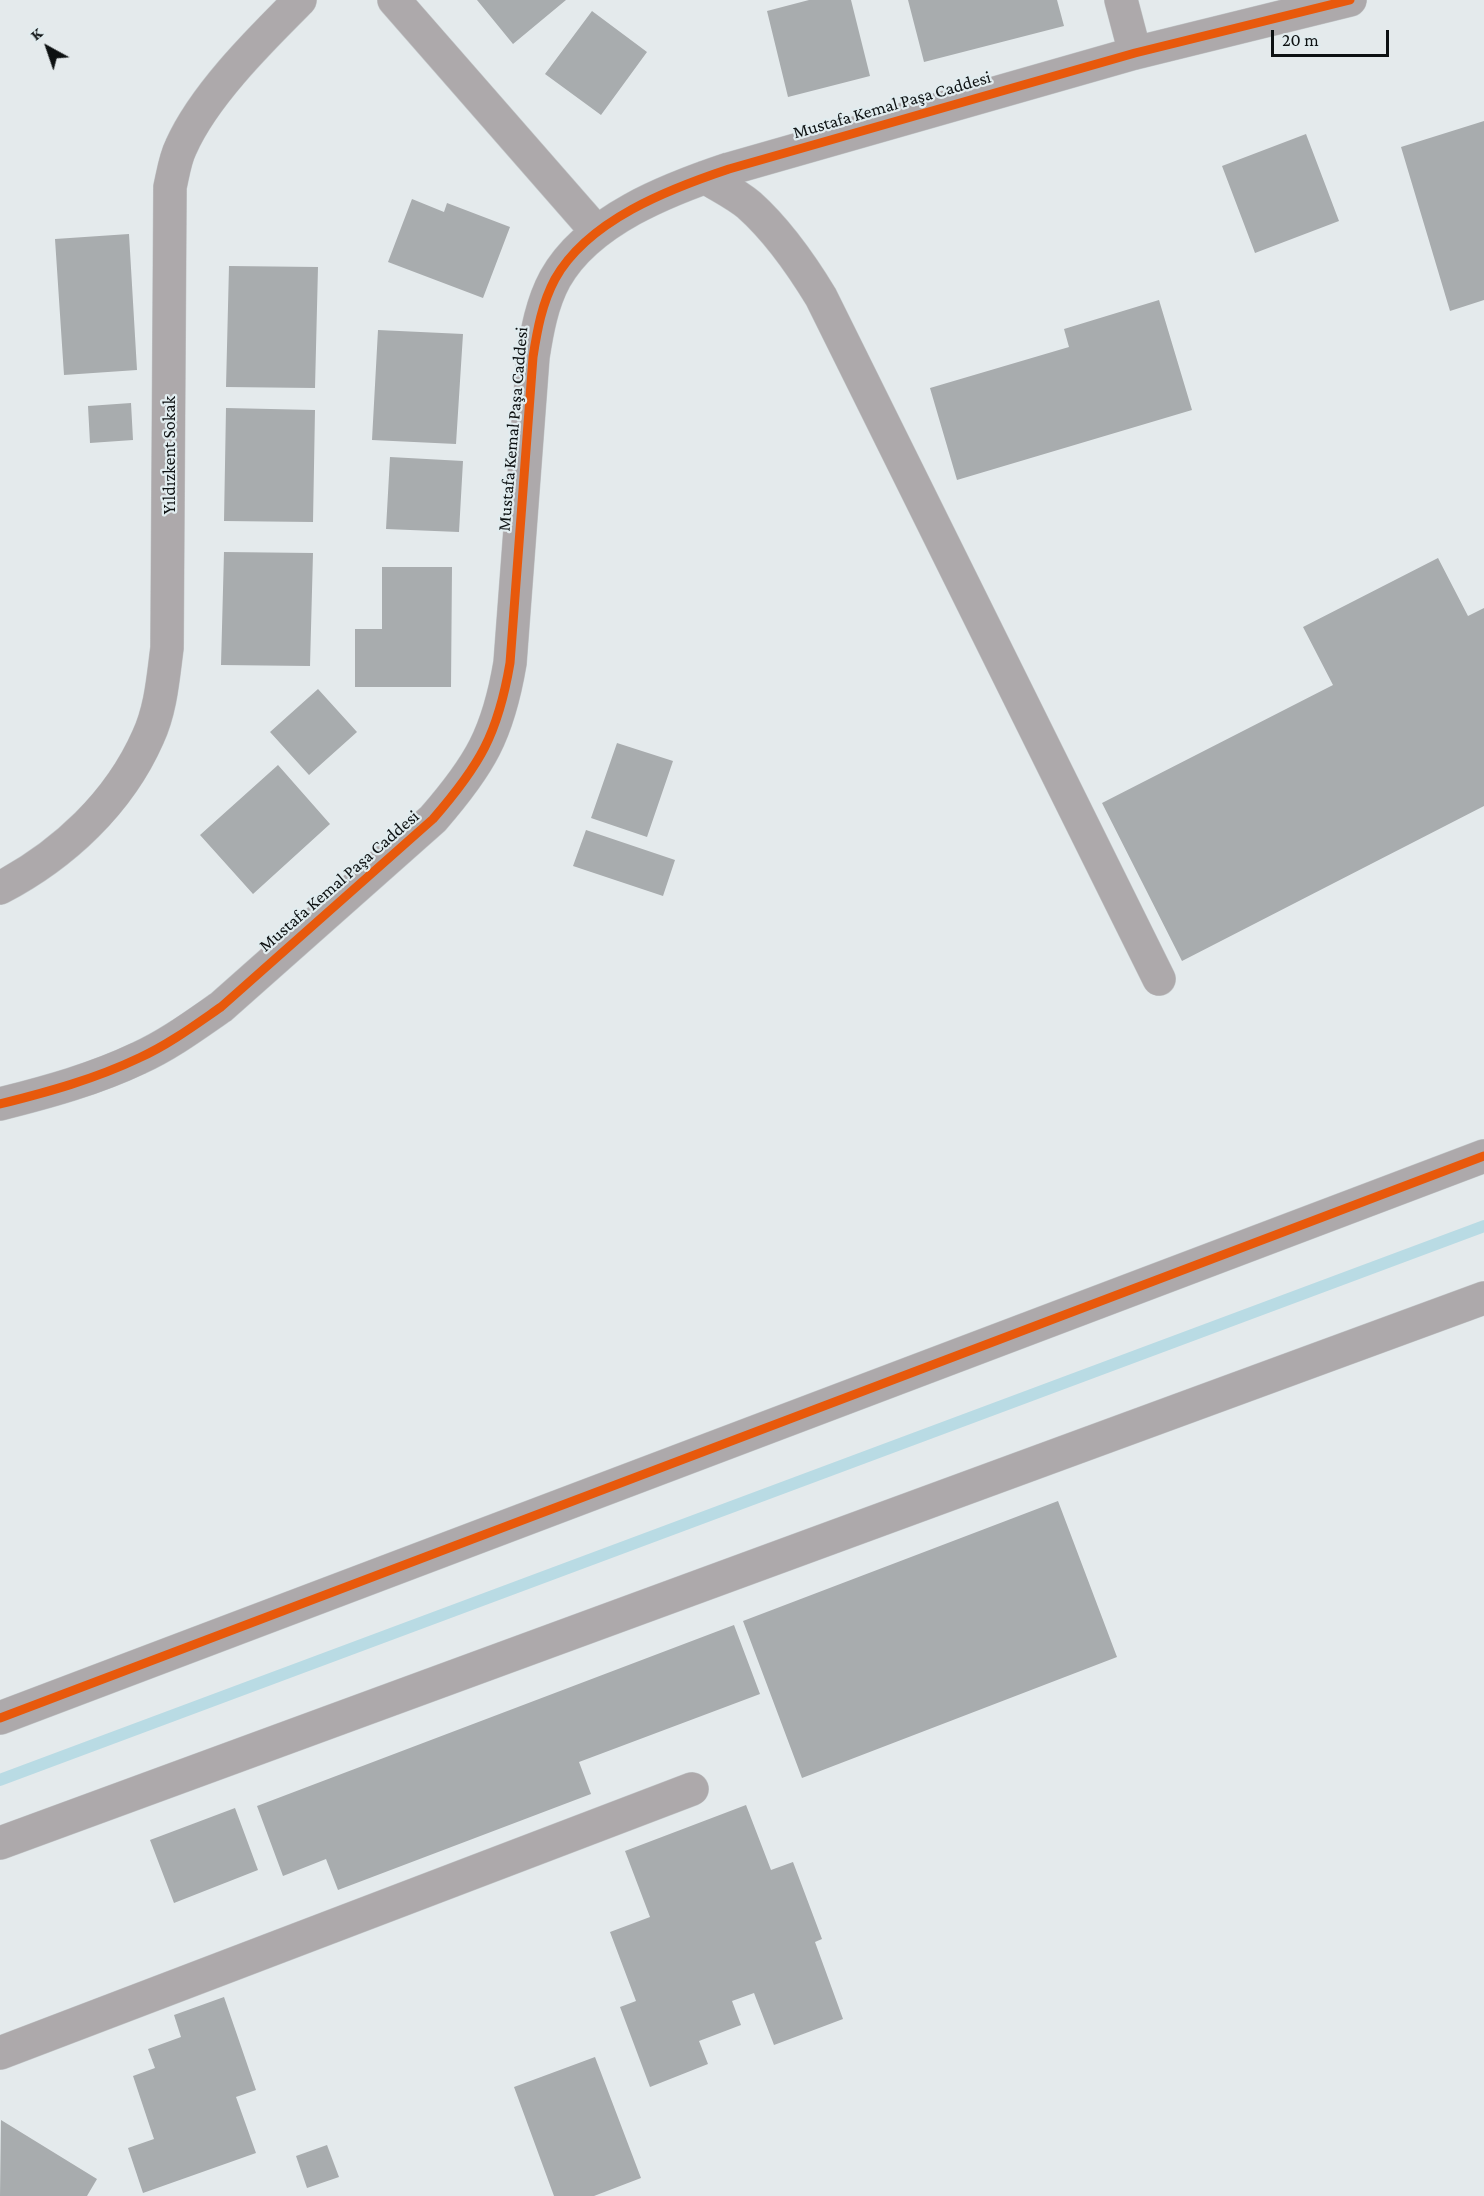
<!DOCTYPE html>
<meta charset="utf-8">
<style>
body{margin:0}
#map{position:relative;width:1484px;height:2196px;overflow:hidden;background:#e4eaec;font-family:"Crimson Pro",serif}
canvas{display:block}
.north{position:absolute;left:18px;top:18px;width:60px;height:60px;-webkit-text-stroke:4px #e1ecef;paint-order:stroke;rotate:320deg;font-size:16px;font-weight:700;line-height:24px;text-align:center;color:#0d1112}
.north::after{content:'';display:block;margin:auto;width:21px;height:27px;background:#0d1112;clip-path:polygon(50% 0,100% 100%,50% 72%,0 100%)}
.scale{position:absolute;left:1271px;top:30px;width:118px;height:27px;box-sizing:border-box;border:3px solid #0d1112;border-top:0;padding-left:8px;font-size:18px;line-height:21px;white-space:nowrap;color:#0d1112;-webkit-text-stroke:4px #e1ecef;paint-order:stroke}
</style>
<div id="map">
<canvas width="1484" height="2196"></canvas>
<div class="north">K</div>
<div class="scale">20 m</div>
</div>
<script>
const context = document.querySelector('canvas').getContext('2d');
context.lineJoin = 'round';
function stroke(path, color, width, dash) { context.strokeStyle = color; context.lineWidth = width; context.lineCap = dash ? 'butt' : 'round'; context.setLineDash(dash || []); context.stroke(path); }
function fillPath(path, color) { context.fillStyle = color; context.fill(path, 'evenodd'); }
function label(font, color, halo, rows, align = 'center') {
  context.font = font + ' "Crimson Pro",serif'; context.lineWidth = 4.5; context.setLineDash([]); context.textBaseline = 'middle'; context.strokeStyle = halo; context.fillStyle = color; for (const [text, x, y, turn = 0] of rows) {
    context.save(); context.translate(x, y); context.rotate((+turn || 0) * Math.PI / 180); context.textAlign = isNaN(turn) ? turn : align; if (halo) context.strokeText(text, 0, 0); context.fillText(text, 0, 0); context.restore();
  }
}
stroke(new Path2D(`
 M0,1780L1484,1226`), '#b9dbe4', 12);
fillPath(new Path2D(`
 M477,0H566L513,44Z
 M809,0H851L870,76L788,97L767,11Z
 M908,0H1057L1064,26L924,62Z
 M592,11L647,52L601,115L545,74Z
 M1484,121V300L1450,311L1401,147Z
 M1306,134L1339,221L1255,253L1222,166Z
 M412,199L444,212L447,203L510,227L483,298L388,262Z
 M129,234L137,370L64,375L55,239Z
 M229,266L318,267L315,388L226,387Z
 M1159,300L1192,410L957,480L930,388L1069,347L1064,329Z
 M378,330L463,334L456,444L372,440Z
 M131,403L133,440L90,443L88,406Z
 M226,408L315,410L313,522L224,521Z
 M390,457L463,461L459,532L386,529Z
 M224,552L313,553L310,666L221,665Z
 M1438,558L1468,616L1484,608V806L1182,961L1102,803L1333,685L1303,627Z
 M382,567H452L451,687H355V629H382Z
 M318,689L357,732L309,775L270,732Z
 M617,743L673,761L647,837L591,818Z
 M278,765L330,824L253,894L200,835Z
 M586,830L675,860L663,896L573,866Z
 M1058,1501L1117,1657L802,1778L743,1621Z
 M734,1625L760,1694L579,1762L591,1794L338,1890L326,1859L283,1876L257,1806Z
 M746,1805L771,1870L793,1862L822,1939L815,1942L843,2019L774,2045L754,1993L732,2001L741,2025L699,2041L708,2064L650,2087L620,2007L636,2001L610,1932L650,1917L625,1851Z
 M235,1808L258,1870L174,1903L150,1840Z
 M224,1997L256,2090L236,2097L256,2153L143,2193L128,2148L154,2139L133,2076L155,2068L148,2049L181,2037L174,2015Z
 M595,2057L641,2178L594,2196H554L514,2087Z
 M1,2120L97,2179L87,2196H0Z
 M327,2145L339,2177L307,2188L296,2156Z`), '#a8acae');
const minor = new Path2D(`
 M394,0L597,232
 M1121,0L1135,53
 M705,177C719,186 736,194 749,205C778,231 801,264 821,297L1159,979
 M0,888C63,855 119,803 148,737C161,709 163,678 167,648L170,187C173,174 175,159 181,147C204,95 260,40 300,0
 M0,1104C48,1092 95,1079 139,1058C168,1045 195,1025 221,1007L433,819C480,765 498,734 510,663L533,357C537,331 542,303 555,279C588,220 669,189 729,169L1135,53L1350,0
 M0,1718L1484,1156
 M0,1843L1484,1298
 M0,2053L692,1789`);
stroke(minor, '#c2c6c8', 34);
stroke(minor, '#ada9ab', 33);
stroke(new Path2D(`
 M0,1104C48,1092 95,1079 139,1058C168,1045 195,1025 221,1007L433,819C480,765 498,734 510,663L533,357C537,331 542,303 555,279C588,220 669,189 729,169L1135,53L1350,0
 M0,1718L1484,1156`), '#e8590c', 9);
label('18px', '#0d1112', '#e1ecef', [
 ["Mustafa Kemal Paşa Caddesi",892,105,-16],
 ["Mustafa Kemal Paşa Caddesi",513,429,-85],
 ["Yıldızkent Sokak",169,455,-90],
 ["Mustafa Kemal Paşa Caddesi",339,881,-41]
]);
</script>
